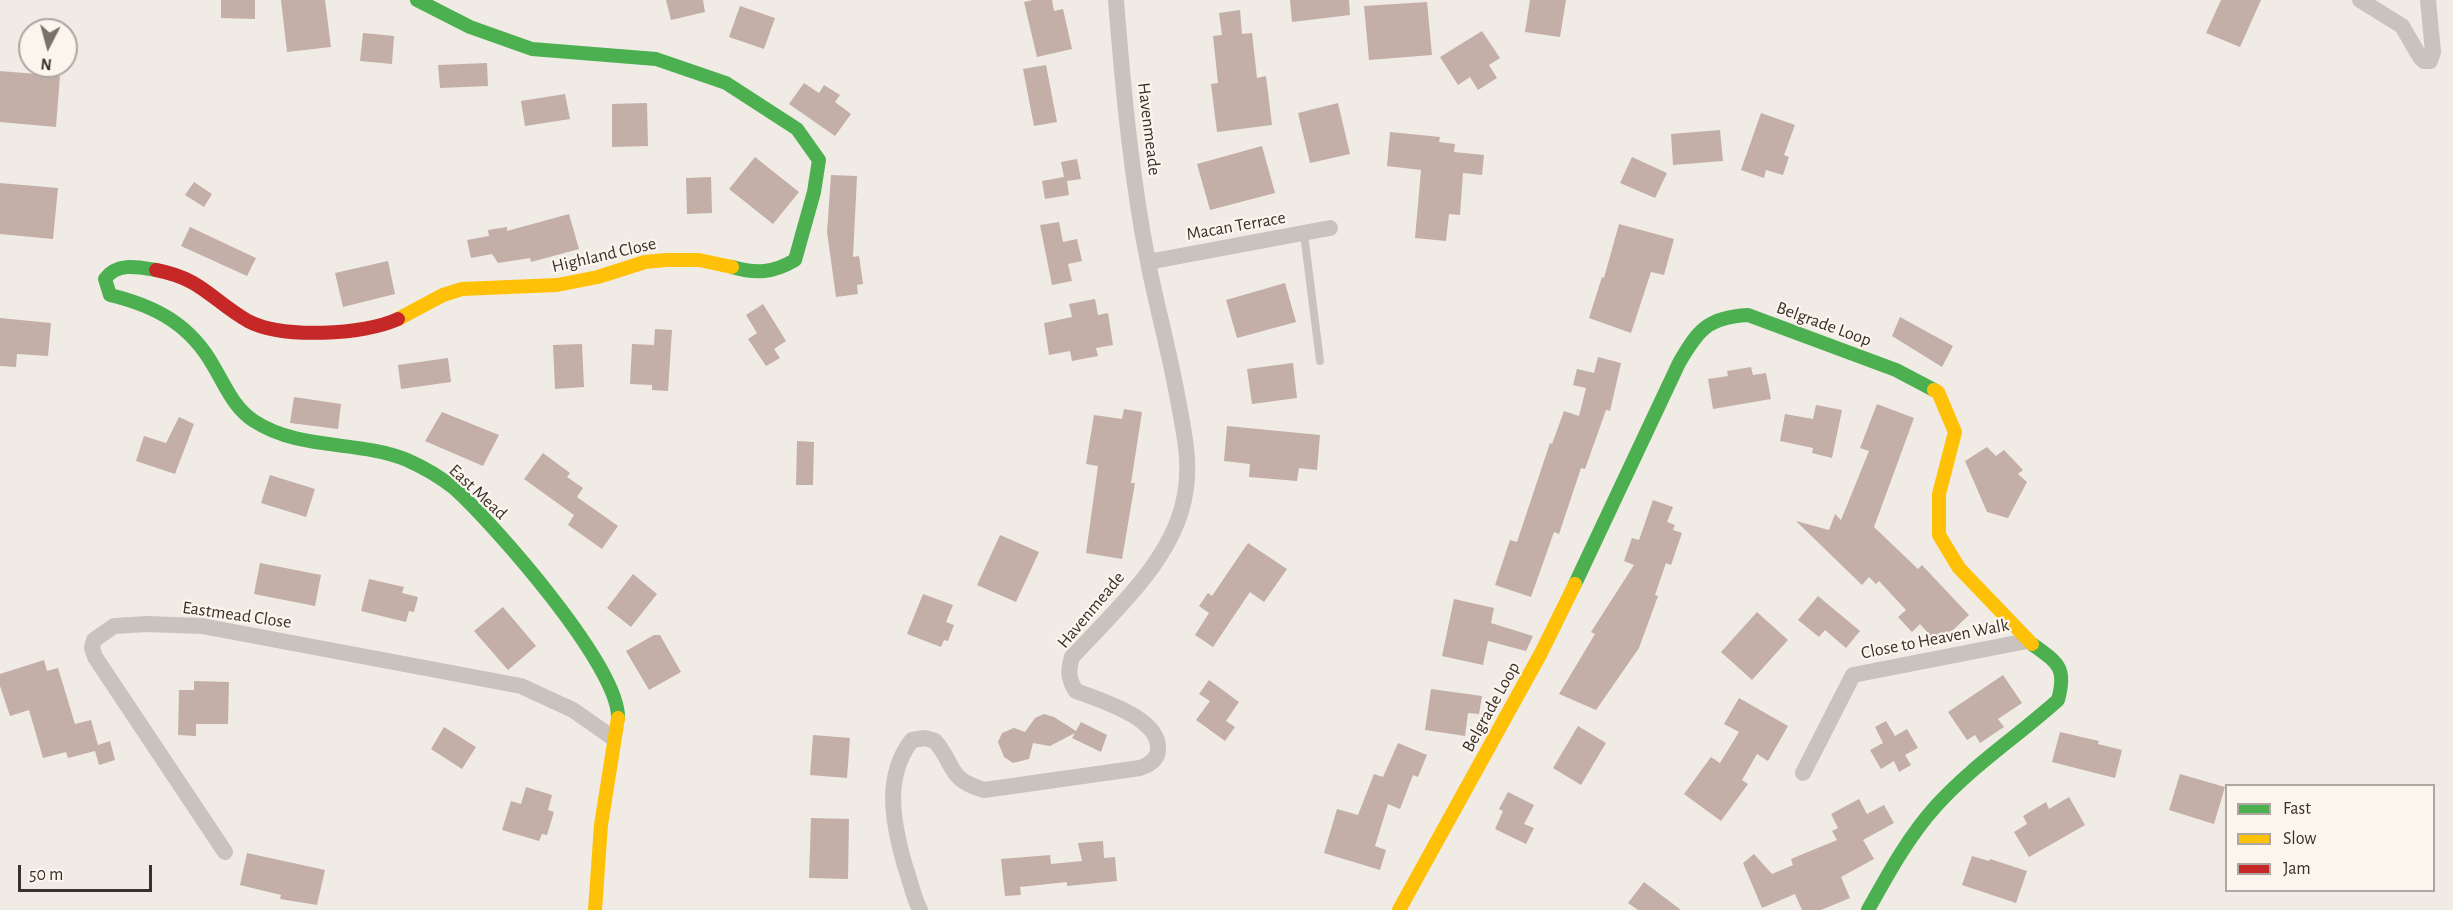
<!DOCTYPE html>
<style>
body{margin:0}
#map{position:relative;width:2453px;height:910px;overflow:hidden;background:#f0ebe5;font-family:"Alegreya Sans",sans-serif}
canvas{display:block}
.legend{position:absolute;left:2225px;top:784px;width:210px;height:108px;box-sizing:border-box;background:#fbf5ee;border:2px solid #aea6a0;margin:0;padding:8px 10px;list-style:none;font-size:18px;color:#3b302b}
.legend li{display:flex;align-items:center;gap:12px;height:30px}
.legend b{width:30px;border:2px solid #aea6a0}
.north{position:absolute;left:18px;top:18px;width:60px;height:60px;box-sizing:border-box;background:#fbf5ee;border:2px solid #aea6a0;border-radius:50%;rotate:186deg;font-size:16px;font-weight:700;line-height:24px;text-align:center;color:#3b302b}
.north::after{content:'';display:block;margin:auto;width:21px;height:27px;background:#7a716c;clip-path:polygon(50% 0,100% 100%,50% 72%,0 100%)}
.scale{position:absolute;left:18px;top:865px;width:134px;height:27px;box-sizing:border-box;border:3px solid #3b302b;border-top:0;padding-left:8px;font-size:18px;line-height:21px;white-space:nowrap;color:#3b302b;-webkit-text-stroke:4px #fbf5ee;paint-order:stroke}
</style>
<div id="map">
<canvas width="2453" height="910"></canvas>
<ul class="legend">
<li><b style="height:8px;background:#4caf50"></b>Fast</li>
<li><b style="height:8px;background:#ffc107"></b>Slow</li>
<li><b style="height:8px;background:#c62828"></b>Jam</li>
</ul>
<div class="north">N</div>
<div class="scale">50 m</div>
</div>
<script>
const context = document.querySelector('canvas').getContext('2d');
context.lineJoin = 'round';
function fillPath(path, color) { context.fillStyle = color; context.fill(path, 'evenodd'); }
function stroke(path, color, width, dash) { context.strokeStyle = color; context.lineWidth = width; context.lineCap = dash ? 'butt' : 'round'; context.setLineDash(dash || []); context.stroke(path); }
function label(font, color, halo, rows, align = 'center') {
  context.font = font + ' "Alegreya Sans",sans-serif'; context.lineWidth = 4.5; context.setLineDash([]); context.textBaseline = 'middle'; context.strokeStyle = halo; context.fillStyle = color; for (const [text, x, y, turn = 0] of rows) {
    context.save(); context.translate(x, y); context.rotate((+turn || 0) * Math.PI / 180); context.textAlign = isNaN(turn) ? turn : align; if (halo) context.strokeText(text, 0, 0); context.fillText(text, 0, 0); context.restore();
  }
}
fillPath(new Path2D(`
 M221,0H255V19L221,18Z
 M281,0H325L331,47L287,52Z
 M666,0H703L705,12L671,20Z
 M1033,0H1052L1054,11L1063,9L1072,49L1037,57L1024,2Z
 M1290,0H1349L1350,15L1292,22Z
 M1530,0H1566L1560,37L1525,32Z
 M2221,0H2261L2240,47L2206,33Z
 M1427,2L1432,55L1369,60L1364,6Z
 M740,6L775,18L764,49L729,37Z
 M1240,10L1242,34L1252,33L1257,78L1266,76L1272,125L1217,132L1211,84L1218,83L1213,36L1222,35L1219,13Z
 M1482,31L1500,58L1489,65L1497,78L1478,90L1470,77L1458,85L1440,57Z
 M363,33L394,36L392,64L360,61Z
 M487,63L488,86L440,88L438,65Z
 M1046,65L1057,122L1034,126L1023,69Z
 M0,71L60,76L56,127L0,122Z
 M804,83L819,93L824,85L840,95L835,102L851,114L835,136L789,104Z
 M565,94L570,119L525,126L521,101Z
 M647,103L648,146L612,147V104Z
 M1338,103L1350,154L1310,163L1298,113Z
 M1761,113L1795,125L1784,155L1789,157L1783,175L1766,170L1764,178L1741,170Z
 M1720,130L1723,161L1673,165L1671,134Z
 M1390,132L1440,137L1439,142L1455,144L1454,152L1484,155L1482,175L1463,173L1460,215L1449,214L1446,241L1415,238L1421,170L1387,166Z
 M1262,146L1275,193L1210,210L1197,164Z
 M755,157L799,192L773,224L729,189Z
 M1632,157L1667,173L1655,198L1620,183Z
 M1077,159L1081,179L1067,181L1069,195L1045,199L1042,181L1064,177L1061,162Z
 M831,175L857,176L853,257L859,256L863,284L857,285L858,294L836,297L827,232Z
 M711,177L712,213L687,214L686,178Z
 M194,182L212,194L204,207L185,195Z
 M0,183L58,188L53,239L0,234Z
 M569,214L579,249L531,262L530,258L498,263L492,254L471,258L467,240L489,236L488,230L507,227V231Z
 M1059,222L1063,242L1077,239L1082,261L1068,264L1072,281L1052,285L1040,225Z
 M1619,224L1674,239L1664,275L1651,272L1631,333L1589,318L1602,277L1604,278Z
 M190,227L256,258L247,276L181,246Z
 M388,261L395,294L343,307L335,273Z
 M1285,283L1296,322L1237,338L1226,300Z
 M1095,299L1098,315L1108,313L1113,345L1096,348L1098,356L1072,361L1070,351L1049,355L1044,323L1072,317L1069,304Z
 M763,304L786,341L774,349L780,358L766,366L748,339L757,333L746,315Z
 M1900,317L1953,346L1942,367L1892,336Z
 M0,318L51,323L48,356L17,354L16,367L0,366Z
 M655,329L672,330L668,391L652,390V385L630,384L632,344L654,345Z
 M582,344L584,387L555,389L553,345Z
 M1598,357L1621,363L1610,411L1606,410L1585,469L1581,468L1559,534L1554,532L1531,597L1495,585L1510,540L1517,542L1550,443L1552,444L1564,411L1579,416L1586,388L1573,385L1577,369L1594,373Z
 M448,358L451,382L401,389L398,365Z
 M1293,363L1297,398L1252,404L1247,369Z
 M1751,367L1753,375L1766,373L1771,399L1713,409L1708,379L1728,376L1727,371Z
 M294,397L341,404L338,429L290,423Z
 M1877,404L1914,418L1874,527L1918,569L1922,565L1969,615L1938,644L1920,624L1912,632L1898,617L1906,610L1879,581L1876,584L1869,577L1862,585L1796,521L1829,530L1835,514L1841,520L1869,451L1860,448Z
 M1816,405L1842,410L1832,458L1812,453L1813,448L1780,441L1785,414L1813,419Z
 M1124,409L1142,412L1131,483H1135L1122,559L1086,553L1098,466L1086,464L1094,415L1122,419Z
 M442,412L499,435L483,466L425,441Z
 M179,417L194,424L175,474L136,461L144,436L166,443Z
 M1227,426L1320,435L1317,470L1299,468L1297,481L1249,477L1250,464L1224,461Z
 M797,441L814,442L813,485H796Z
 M1987,447L1996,456L2004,450L2023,470L2018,474L2027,482L2008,518L1987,512L1965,461Z
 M543,453L570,473L567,477L583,488L577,497L618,526L602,549L568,525L574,515L524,479Z
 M270,475L315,489L306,517L261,503Z
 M1653,500L1673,507L1667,522L1675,525L1673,530L1682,533L1671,565L1666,563L1655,595L1658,596L1639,648L1596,710L1559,694L1595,634L1591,632L1634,565L1624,561L1632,538L1639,540Z
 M1000,535L1039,552L1016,602L977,585Z
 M1248,543L1287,569L1264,602L1250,592L1213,647L1195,635L1209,613L1199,606L1208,593L1212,596Z
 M260,563L321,575L315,606L254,594Z
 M633,574L657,594L631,627L607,608Z
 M369,579L404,587L402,593L418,597L414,612L409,611L406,622L361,611Z
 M923,594L953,605L946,622L954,625L948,641L944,640L941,647L907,634Z
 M1818,596L1860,631L1846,648L1825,630L1819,637L1798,620Z
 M1454,599L1494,608L1491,623L1533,636L1526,651L1488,641L1483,665L1442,656Z
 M503,607L536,646L508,670L474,631Z
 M1757,612L1788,640L1752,680L1721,652Z
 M654,635H660L681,672L649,690L626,651Z
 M44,660L47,671L58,668L75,724L91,720L98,745L110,741L115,760L99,765L95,751L68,758L66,752L43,758L29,710L10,716L0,686V674Z
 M2003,675L2022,703L1998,719L2004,727L1980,743L1975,735L1967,740L1948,712Z
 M1209,680L1239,702L1226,721L1235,727L1225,741L1196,720L1210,701L1199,694Z
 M194,681L229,682L228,724H196V736L178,735L179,690H194Z
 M1431,689L1482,696L1479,714L1468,713L1465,736L1425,730Z
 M1739,698L1788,726L1768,761L1757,754L1742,780L1748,784L1721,821L1684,794L1711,757L1720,763L1739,732L1724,724Z
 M1044,714L1054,717L1076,731L1081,722L1107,735L1101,752L1072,738L1075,733L1050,746L1033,743L1029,759L1013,763L1004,757L998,742L1002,733L1014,728L1025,732L1035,718Z
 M1886,721L1895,736L1907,729L1918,748L1905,755L1911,765L1899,772L1894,761L1881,769L1870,750L1883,743L1875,727Z
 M1578,726L1606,743L1581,785L1553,768Z
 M444,727L476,747L462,769L431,749Z
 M2060,732L2099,741L2098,744L2122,750L2115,778L2052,762Z
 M813,735L850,738L847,778L810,775Z
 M1398,743L1427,755L1418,777L1413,775L1400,809L1388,804L1375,846L1386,850L1380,870L1324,853L1337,809L1358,815L1374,774L1383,777Z
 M2180,774L2225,787L2214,824L2169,810Z
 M526,787L552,795L548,810L554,812L547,835L542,834L539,841L502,830L511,801L521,804Z
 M1508,792L1534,805L1524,824L1534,828L1526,844L1495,829L1503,811L1499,809Z
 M2069,797L2085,825L2029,857L2014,832L2027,824L2023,816L2046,802L2049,809Z
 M1859,799L1867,814L1884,805L1894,823L1863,840L1874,859L1841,877L1850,898L1821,910H1802L1795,894L1762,908L1743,863L1754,854L1772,874L1793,865L1791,859L1837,840L1832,831L1838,828L1831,814Z
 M811,818L849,819L848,879L809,878Z
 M1103,841L1104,858L1115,857L1117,881L1067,886V882L1020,887L1021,895L1005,896L1001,859L1050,855L1051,864L1082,861L1078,843Z
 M247,853L325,870L317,905L280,899L281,895L240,885Z
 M1972,856L1989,861L1990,859L2027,871L2016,903L1962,885Z
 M1644,882L1681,910H1638L1628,903Z`), '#c3afa7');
stroke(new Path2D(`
 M1304,234L1320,361`), '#c9c3be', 8);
stroke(new Path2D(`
 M2360,0L2402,26L2420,57L2424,61H2430L2433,52L2428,0
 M1148,262L1330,228
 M1803,773L1853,675L2027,641
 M225,852L95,657L92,648L94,640L114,626L147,624L202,626L521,686L573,710L613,738
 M920,910C913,896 910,880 905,866C893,824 883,777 912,740L925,738L935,741C956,766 947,779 984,790L1140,768C1149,765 1158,760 1158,749C1160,718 1100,700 1076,691C1068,679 1068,671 1072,657C1112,614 1169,563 1183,504C1192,467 1185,437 1178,400C1170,354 1157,308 1148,262C1131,176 1123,88 1116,0`), '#c9c3be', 16);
stroke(new Path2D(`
 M417,0L470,27L532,49L656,59L726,83L797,129L819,160L814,192L795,260C773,273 756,274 732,267
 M156,270C138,267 117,262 105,279L110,295C156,306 191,325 214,367C226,387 234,408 254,421C300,451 358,440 407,460C423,467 440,477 454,488C493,523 620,667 618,718
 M1575,584L1679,363C1698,330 1708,317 1748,315L1896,370L1934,390
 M1868,910C1888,874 1908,837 1936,806C1972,766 2018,736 2058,700C2067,667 2058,663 2032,644`), '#4caf50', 14);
stroke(new Path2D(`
 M398,319L443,295L462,289L557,285L598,277L645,262L666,260H699L732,267
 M1934,390L1938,392L1955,432L1939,494V535L1959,568L2032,644
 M595,910L601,825L618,718
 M1399,910L1541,653L1575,584`), '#ffc107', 14);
stroke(new Path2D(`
 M156,270C203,279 211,300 248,321C282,339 364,335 398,319`), '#c62828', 14);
label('18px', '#3b302b', '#fbf5ee', [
 ["Havenmeade",1149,129,83],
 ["Macan Terrace",1236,226,-10],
 ["Highland Close",604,255,-13],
 ["Belgrade Loop",1824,324,20],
 ["East Mead",478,492,43],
 ["Havenmeade",1091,610,-50],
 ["Eastmead Close",237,615,8],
 ["Close to Heaven Walk",1935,639,-11],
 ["Belgrade Loop",1491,707,-61]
]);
</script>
